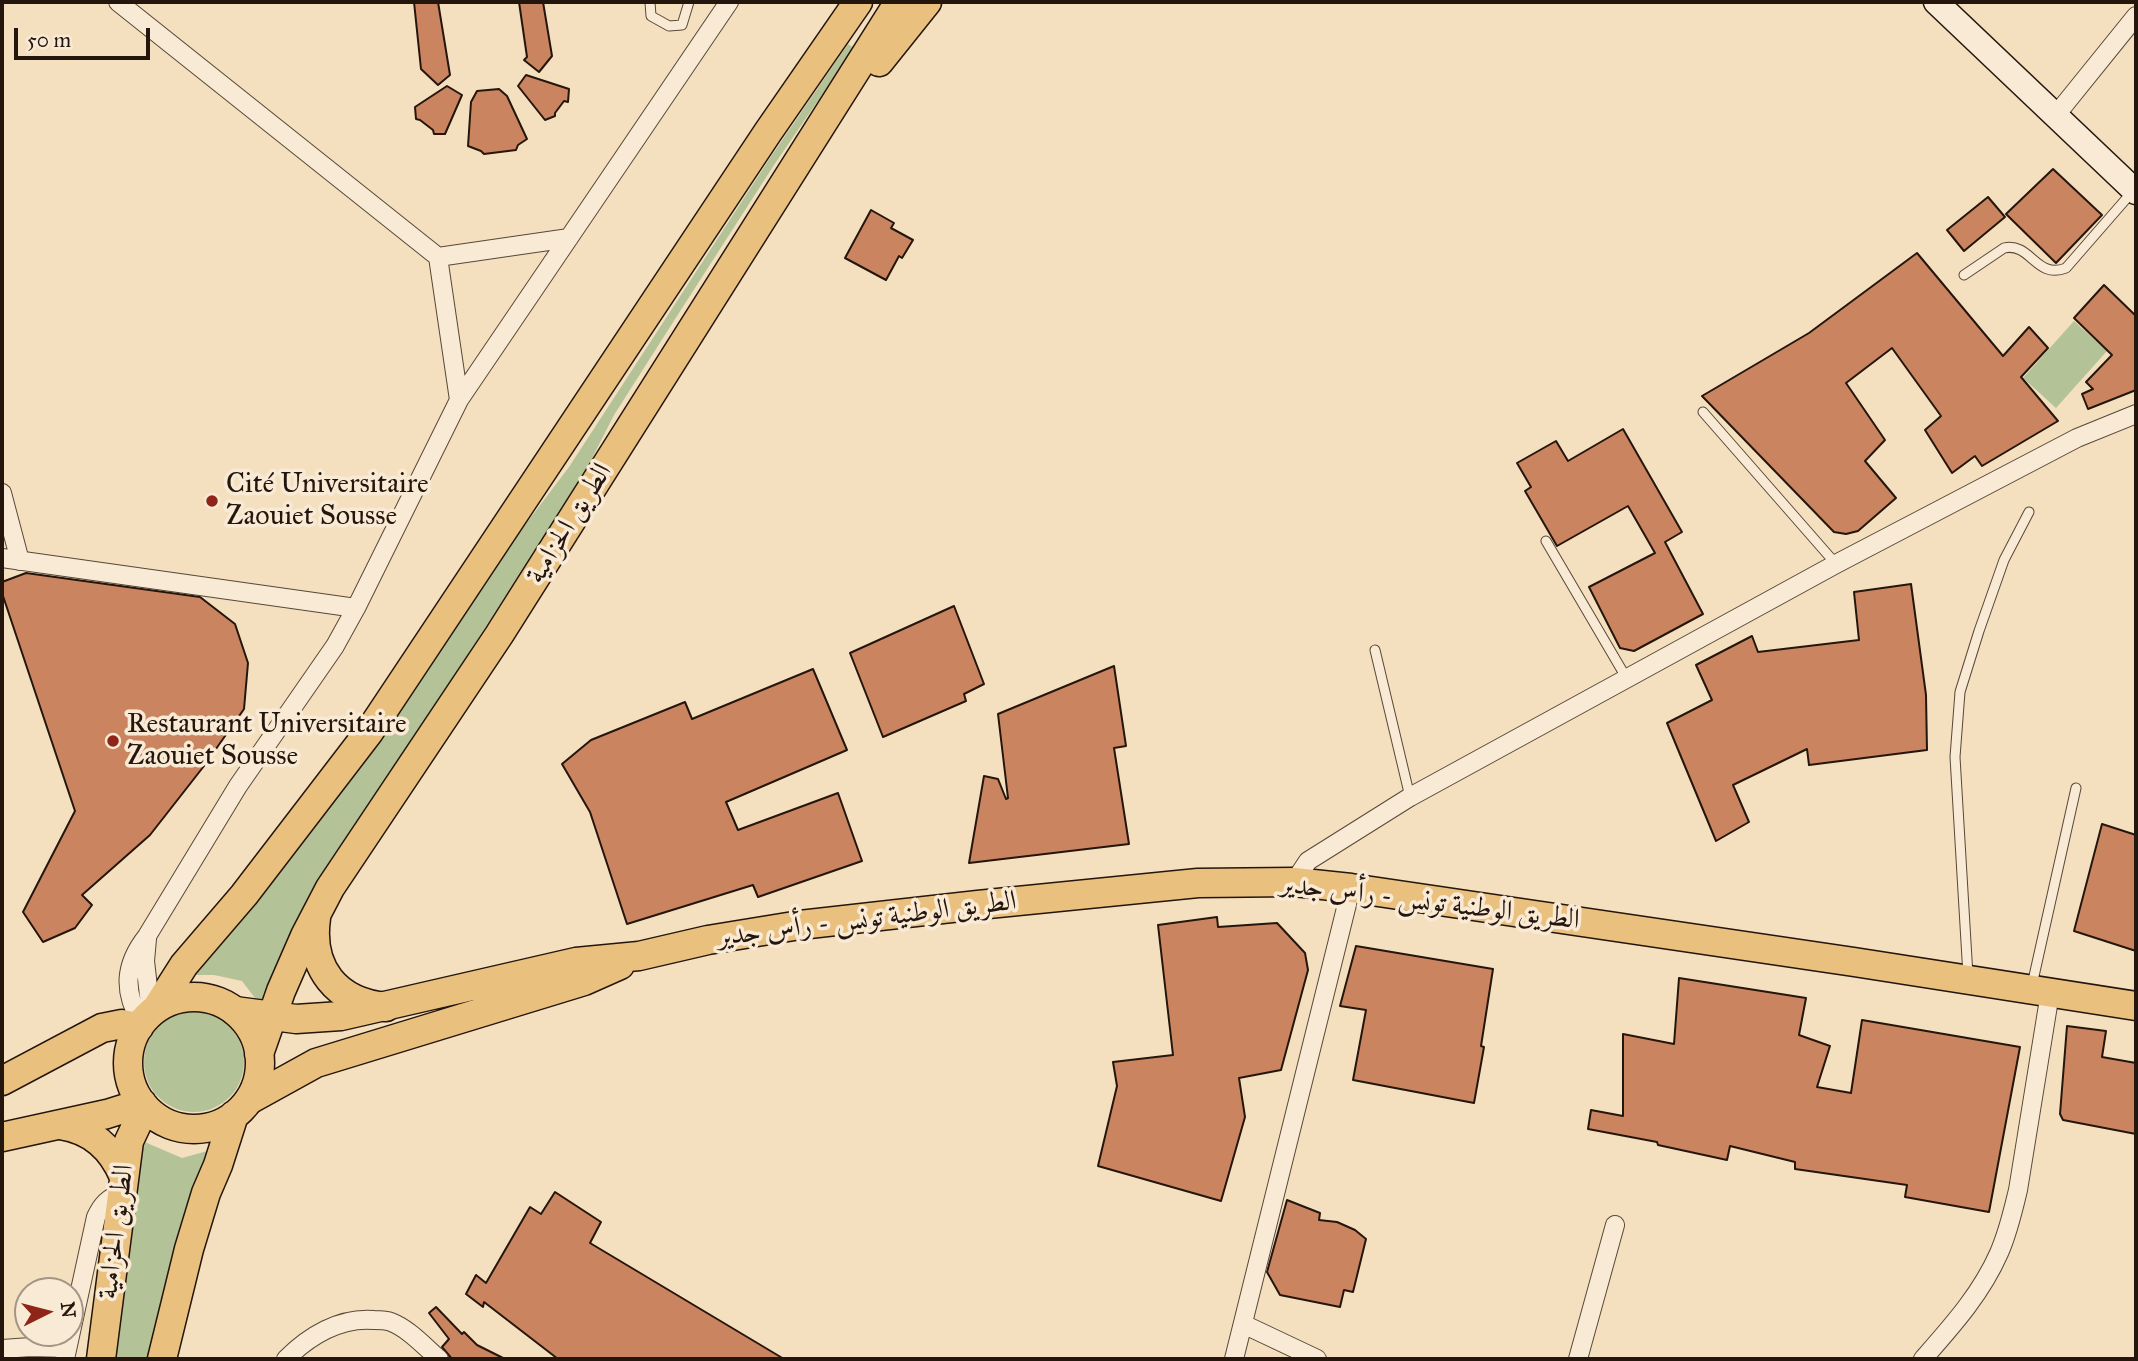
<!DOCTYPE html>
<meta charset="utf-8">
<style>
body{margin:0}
#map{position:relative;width:2138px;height:1361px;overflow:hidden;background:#f4dfbe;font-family:"IM FELL Great Primer",serif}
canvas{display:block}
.frame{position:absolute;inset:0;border:4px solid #24160d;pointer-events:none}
.north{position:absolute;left:14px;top:1277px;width:70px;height:70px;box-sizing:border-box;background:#f8ead5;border:2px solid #a39585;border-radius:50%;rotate:84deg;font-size:19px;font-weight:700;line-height:28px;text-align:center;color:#24160d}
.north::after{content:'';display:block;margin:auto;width:24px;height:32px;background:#8f2418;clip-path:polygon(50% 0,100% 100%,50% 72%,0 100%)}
.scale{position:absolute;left:14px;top:28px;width:136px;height:32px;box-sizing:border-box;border:4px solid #24160d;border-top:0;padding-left:9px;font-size:21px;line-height:24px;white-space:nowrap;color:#24160d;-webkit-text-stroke:5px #f8ead5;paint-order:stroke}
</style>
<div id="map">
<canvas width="2138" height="1361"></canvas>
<div class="frame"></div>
<div class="north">N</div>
<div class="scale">50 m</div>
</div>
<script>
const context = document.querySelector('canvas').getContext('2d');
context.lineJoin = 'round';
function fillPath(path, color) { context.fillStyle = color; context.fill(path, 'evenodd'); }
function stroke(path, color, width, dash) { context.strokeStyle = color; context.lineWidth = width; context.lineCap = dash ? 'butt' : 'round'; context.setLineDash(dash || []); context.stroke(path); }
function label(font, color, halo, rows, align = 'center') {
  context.font = font + ' "IM FELL Great Primer",Amiri,serif'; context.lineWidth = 7; context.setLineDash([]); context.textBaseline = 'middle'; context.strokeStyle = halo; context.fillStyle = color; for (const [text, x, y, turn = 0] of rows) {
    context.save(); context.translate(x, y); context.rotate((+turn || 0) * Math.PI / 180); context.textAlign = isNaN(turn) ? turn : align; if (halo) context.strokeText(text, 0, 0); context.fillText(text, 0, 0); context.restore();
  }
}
fillPath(new Path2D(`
 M848,44L854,48L774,165L677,316L614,415L583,476L299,916L261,1006L242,981L214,975H184L569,467L772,155Z
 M2074,321L2107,351L2056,408L2023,378Z
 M144 1062a50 50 0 1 1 100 0a50 50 0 1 1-100 0Z
 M140,1140L182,1158L211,1150L152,1359H109Z`), '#b4c397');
const building = new Path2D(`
 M414,2H438L450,75L438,85L421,69Z
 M519,2H543L552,56L539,72L524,60L527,57Z
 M526,75L569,89L568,102L564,101L555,113V116L545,120L518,86Z
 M447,86L462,95L445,134H434L433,130L420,120L416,119L415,107Z
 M499,89L507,96L527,139L518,145L516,150L484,154L481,151L468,146L471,102L477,91Z
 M2053,169L2102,215L2056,263L2006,214Z
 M1988,197L2005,217L1964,251L1947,230Z
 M871,210L894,223L891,228L913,240L902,258L899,256L886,280L845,258Z
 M1917,253L2003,356L2029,327L2048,348L2021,377L2058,421L1982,466L1975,456L1952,473L1925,430L1941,416L1892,348L1846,383L1885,440L1865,461L1896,498L1858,531L1846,534L1834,532L1702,396L1809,333Z
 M2104,285L2136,316V390L2088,409L2082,394L2093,389L2086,382L2112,355L2074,318Z
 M1623,429L1682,532L1665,542L1703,614L1634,651L1620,648L1589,587L1655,553L1628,506L1557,546L1525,491L1531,487L1517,463L1556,441L1568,461Z
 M26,573L200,597L235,624L248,663L244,709L204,766L150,835L82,895L92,905L75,928L43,942L23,912L75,811L2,593V582Z
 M1911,584L1926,695L1927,750L1809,765L1807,749L1733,785L1749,822L1716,841L1667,723L1712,700L1696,665L1752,636L1758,652L1859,640L1854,592Z
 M954,606L984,684L964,694L966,701L883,737L850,653Z
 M1114,666L1126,746L1114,748L1129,844L969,863L984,776L998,779L1006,799L1008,798L998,714Z
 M813,669L847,750L726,802L738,830L838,793L862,861L758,897L753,885L627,924L590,812L562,764L591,740L685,702L692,719Z
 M2102,824L2136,835V951L2074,931Z
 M1217,917L1218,927L1277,923L1305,953L1308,970L1281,1070L1239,1078L1245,1117L1221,1201L1098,1166L1117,1086L1113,1062L1173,1055L1158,925Z
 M1356,946L1493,969L1481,1046L1484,1047L1474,1103L1353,1080L1366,1010L1340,1006Z
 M1679,978L1806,998L1799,1035L1830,1046L1817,1087L1851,1093L1862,1020L2020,1047L1989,1212L1905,1197L1907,1185L1795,1169V1162L1730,1146L1727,1160L1658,1145L1657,1142L1588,1129L1591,1110L1623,1116V1034L1674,1044Z
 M2067,1026L2106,1031L2102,1057L2136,1063V1134L2063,1120L2060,1114Z
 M555,1192L601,1222L590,1243L784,1359H558L484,1302L483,1307L466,1294L476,1275L486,1283L530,1207L541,1214Z
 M1287,1200L1320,1213L1319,1220L1337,1222L1355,1230L1366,1239L1353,1292L1344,1290L1340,1307L1280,1295L1267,1272Z
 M436,1307L462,1334L464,1332L477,1345L505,1359H452L442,1347L449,1339L429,1313Z`);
fillPath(building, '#cb8460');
stroke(building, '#24160d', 2);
const service = new Path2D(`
 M650,2L651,16L669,26L682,25L689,2
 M1964,275L2004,248C2031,242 2036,280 2066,268L2133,191
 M1703,412L1836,564
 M1546,541L1627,679
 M1375,650L1410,797
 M1968,976L1955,757L1960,692L1979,631L2004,560L2029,512
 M2032,985L2076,788`);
const minor = new Path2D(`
 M118,2L438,257L459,400
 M2056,115L2136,16
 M438,257L569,238
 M2,493L20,561
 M2,558L356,608
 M1294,882L1308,861L1410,797L1836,564L2077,438L2136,414
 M147,939L145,961L151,1013
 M141,1023C123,991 124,965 147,936L238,786L335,646L356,608L459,400L729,2
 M1243,1324L1317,1359
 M2,1349L31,1347L67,1348
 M65,1359L96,1217C102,1204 108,1198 122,1193
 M286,1359C309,1336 340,1317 374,1320C379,1320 386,1320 391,1322C409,1329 424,1346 439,1359
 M1234,1359L1351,888
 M1578,1359L1615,1225
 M1923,1359C1952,1326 1981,1294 1999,1253C2008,1233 2013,1211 2018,1190L2050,993`);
const secondary = new Path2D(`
 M1936,2L2136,192`);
const primary = new Path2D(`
 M235,1011L296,1019L341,1016L576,962L639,956L708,940L800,925L978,905L1198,883L1294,882L1351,888L1854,962L2136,1006
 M249,1100L316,1063L584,981L620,965`);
const trunk = new Path2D(`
 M879,62L927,2
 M316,918C309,968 336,1002 386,1007
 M128 1063a66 66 0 1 1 132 0a66 66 0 1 1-132 0Z
 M156,1009L184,965L244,895L369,732L768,132L858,2
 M259,1054L281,991L305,936L330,888L499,635L899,2
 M2,1081L102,1028L122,1024L139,1027
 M60,1125C92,1130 112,1148 124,1177
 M2,1137L107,1114L142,1103
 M101,1359L129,1141L145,1107
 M162,1359L189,1249L206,1193L218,1165L234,1115`);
stroke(service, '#584839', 11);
stroke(minor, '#584839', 20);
stroke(secondary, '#24160d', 27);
stroke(primary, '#24160d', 31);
stroke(trunk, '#24160d', 31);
stroke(service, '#f8ead5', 9);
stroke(minor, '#f8ead5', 18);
stroke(secondary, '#f8ead5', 24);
stroke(primary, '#eac07f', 28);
stroke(trunk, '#eac07f', 28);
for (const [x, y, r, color] of [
 [212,501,7,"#8f2418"],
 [113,741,7,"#8f2418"]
]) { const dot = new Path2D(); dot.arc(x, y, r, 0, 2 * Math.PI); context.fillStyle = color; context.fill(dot); stroke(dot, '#f8ead5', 2.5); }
label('28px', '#24160d', '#f8ead5', [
 ["Cité Universitaire",226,485],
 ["Zaouiet Sousse",226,517],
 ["Restaurant Universitaire",127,725],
 ["Zaouiet Sousse",127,757]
], 'left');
label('28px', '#24160d', '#f8ead5', [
 ["الطريق الحزامية",570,524,-58],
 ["الطريق الوطنية تونس - رأس جدير",1430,903,7],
 ["الطريق الوطنية تونس - رأس جدير",867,920,-7],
 ["الطريق الحزامية",117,1232,-83]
]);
</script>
